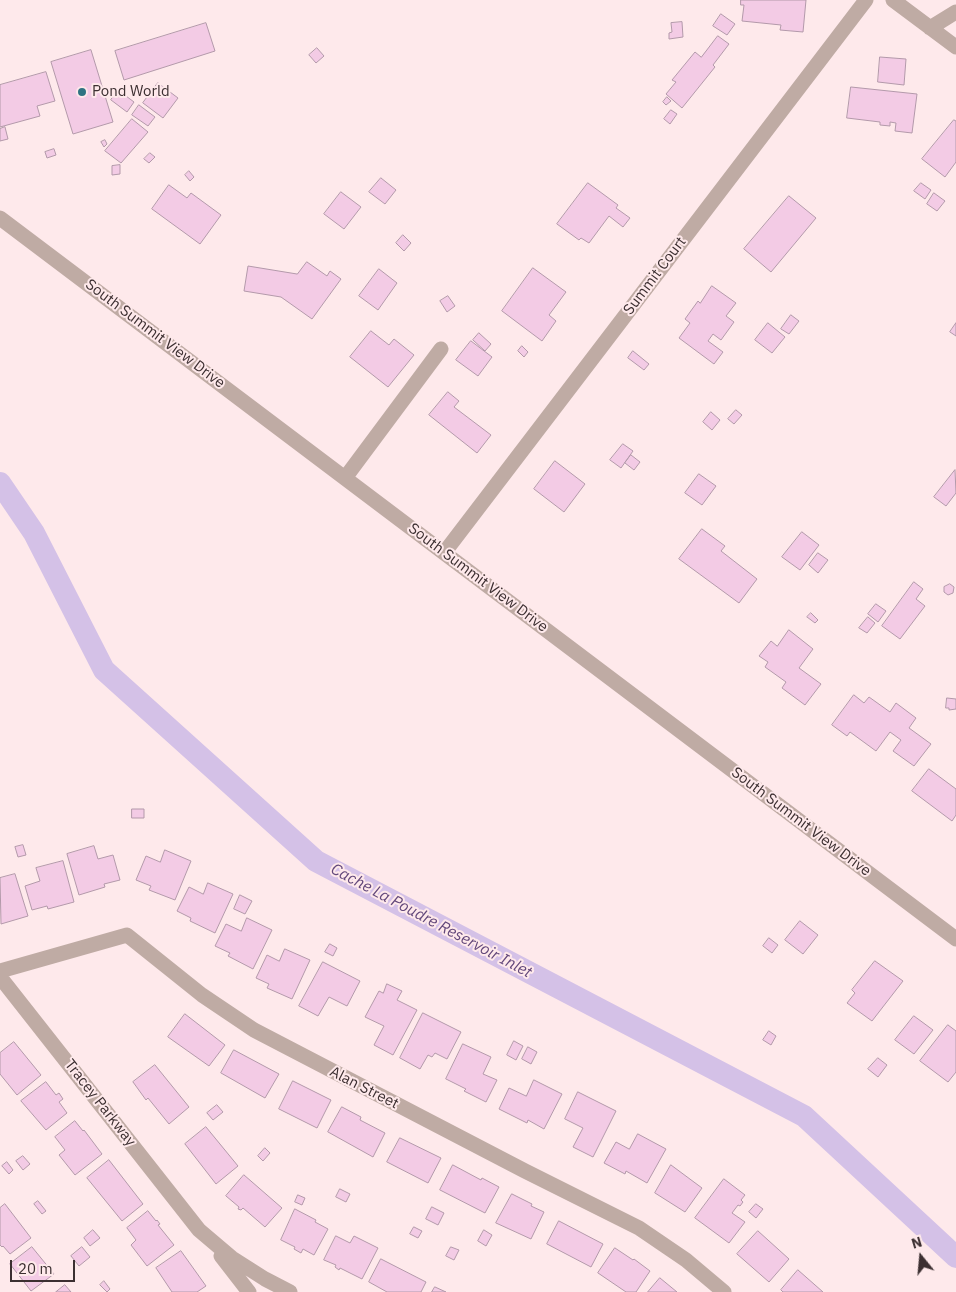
<!DOCTYPE html>
<style>
body{margin:0}
#map{position:relative;width:956px;height:1292px;overflow:hidden;background:#fee9eb;font-family:"IBM Plex Sans",sans-serif}
canvas{display:block}
.north{position:absolute;left:896px;top:1232px;width:50px;height:50px;-webkit-text-stroke:4px #fee9eb;paint-order:stroke;rotate:343deg;font-size:14px;font-weight:700;line-height:20px;text-align:center;color:#3c2f31}
.north::after{content:'';display:block;margin:auto;width:18px;height:22px;background:#3c2f31;clip-path:polygon(50% 0,100% 100%,50% 72%,0 100%)}
.scale{position:absolute;left:10px;top:1260px;width:65px;height:22px;box-sizing:border-box;border:2px solid #3c2f31;border-top:0;padding-left:6px;font-size:15px;line-height:18px;white-space:nowrap;color:#3c2f31;-webkit-text-stroke:4px #fee9eb;paint-order:stroke}
</style>
<div id="map">
<canvas width="956" height="1292"></canvas>
<div class="north">N</div>
<div class="scale">20 m</div>
</div>
<script>
const context = document.querySelector('canvas').getContext('2d');
context.lineJoin = 'round';
function stroke(path, color, width, dash) { context.strokeStyle = color; context.lineWidth = width; context.lineCap = dash ? 'butt' : 'round'; context.setLineDash(dash || []); context.stroke(path); }
function fillPath(path, color) { context.fillStyle = color; context.fill(path, 'evenodd'); }
function label(font, color, halo, rows, align = 'center') {
  context.font = font + ' "IBM Plex Sans",sans-serif'; context.lineWidth = 4; context.setLineDash([]); context.textBaseline = 'middle'; context.strokeStyle = halo; context.fillStyle = color; for (const [text, x, y, turn = 0] of rows) {
    context.save(); context.translate(x, y); context.rotate((+turn || 0) * Math.PI / 180); context.textAlign = isNaN(turn) ? turn : align; if (halo) context.strokeText(text, 0, 0); context.fillText(text, 0, 0); context.restore();
  }
}
stroke(new Path2D(`
 M0,483L34,533L104,670L316,861L804,1116L956,1257`), '#d4c1e7', 22);
const building = new Path2D(`
 M741,0H806L803,32L780,30L781,25L742,21L744,5H741Z
 M721,14L735,24L727,35L713,26Z
 M682,22L683,37L669,39V33L672,32L671,23Z
 M206,23L215,51L124,80L115,51Z
 M718,36L729,44L713,65L715,67L682,108L666,94L676,82L672,80L695,52L701,57Z
 M317,48L324,56L316,63L309,55Z
 M91,50L113,122L73,134L51,62Z
 M880,57L906,59L904,85L878,82Z
 M46,72L55,101L37,106L40,116L0,127V85Z
 M158,83L178,98L163,118L143,103Z
 M851,87L917,94L912,133L895,131L896,123L890,122V126L880,125V122L847,118Z
 M118,90L134,102L127,112L111,100Z
 M667,97L671,101L666,105L663,102Z
 M139,105L155,117L148,126L132,115Z
 M671,110L677,114L670,124L664,119Z
 M132,119L148,132L121,163L105,151Z
 M954,120L956,121V162L945,177L922,159Z
 M5,127L8,139L0,141V129Z
 M105,140L107,144L104,147L101,142Z
 M54,149L56,155L47,158L45,152Z
 M150,153L155,157L149,163L144,159Z
 M120,165V174L112,175V166Z
 M189,171L194,177L190,181L185,175Z
 M381,178L396,190L385,204L369,192Z
 M588,183L618,205L616,208L630,218L623,227L609,216L589,243L581,238L579,240L557,224Z
 M921,183L931,190L925,199L914,191Z
 M169,185L187,198L191,193L221,215L200,244L152,209Z
 M341,192L361,207L344,229L324,214Z
 M934,193L945,201L937,211L927,204Z
 M789,196L816,218L771,272L744,249Z
 M403,235L411,243L404,251L396,243Z
 M307,262L327,276L330,271L341,279L312,319L281,297L244,291L248,266L297,274Z
 M533,268L566,292L549,315L556,321L542,341L502,311Z
 M379,269L397,283L378,310L359,296Z
 M712,286L736,303L726,316L734,322L721,340L713,334L708,341L723,352L714,364L679,338L690,323L685,319L698,301L700,303Z
 M448,296L455,306L447,312L440,301Z
 M791,315L799,321L789,334L781,329Z
 M768,323L785,337L772,353L755,340Z
 M956,323V336L950,332Z
 M371,331L389,345L394,339L414,355L388,387L350,357Z
 M479,333L491,344L485,351L473,340Z
 M471,341L492,357L478,376L456,360Z
 M522,346L528,352L524,357L518,351Z
 M633,351L649,364L644,370L628,358Z
 M448,392L459,401L454,407L491,435L477,453L429,415Z
 M736,410L742,415L734,424L728,419Z
 M711,412L720,420L712,430L703,422Z
 M623,444L633,451L621,468L610,460Z
 M631,455L640,462L634,470L625,463Z
 M555,461L585,484L564,512L534,489Z
 M955,470L956,493L946,506L934,497Z
 M699,474L716,486L702,505L685,493Z
 M702,529L725,546L721,551L757,579L739,603L679,559Z
 M802,532L819,545L800,570L782,557Z
 M818,553L828,560L818,573L809,565Z
 M914,582L923,589L916,599L925,606L900,639L882,626Z
 M950,584L954,587L953,593L948,595L944,592V587Z
 M876,604L886,611L878,622L868,614Z
 M811,613L818,620L815,623L807,617Z
 M868,617L875,623L867,633L859,628Z
 M789,630L813,649L799,668L821,684L805,705L782,688L786,682L765,667L768,662L759,656L771,641L777,646Z
 M854,695L864,703L869,697L890,712L896,703L916,718L909,728L931,744L914,766L893,751L901,740L890,732L876,751L850,732L847,736L832,725Z
 M947,698L956,699V709L949,710V708H946Z
 M929,769L956,789V815L952,821L912,791Z
 M132,809H144V818H132Z
 M23,845L26,855L18,857L15,847Z
 M94,846L98,859L113,855L120,880L104,884L105,887L79,895L67,854Z
 M165,850L191,861L175,900L149,890L151,886L136,880L146,856L160,862Z
 M63,861L74,902L48,909L47,906L32,910L25,886L40,881L36,868Z
 M15,874L28,916L1,924L0,878Z
 M208,883L233,894L215,933L190,921L191,918L177,911L189,887L203,894Z
 M240,895L252,901L245,914L234,909Z
 M247,918L272,930L253,969L228,956L230,953L215,946L226,924L241,931Z
 M800,921L818,935L803,954L785,940Z
 M769,938L778,945L772,953L763,946Z
 M330,944L337,948L333,956L325,952Z
 M285,949L310,960L292,999L267,988L269,984L256,978L267,955L279,961Z
 M875,961L903,981L872,1021L847,1003L855,993L852,990Z
 M323,962L360,981L347,1006L329,997L318,1016L299,1006Z
 M387,984L402,991L397,1000L417,1010L393,1055L374,1045L384,1026L365,1017L379,991L383,993Z
 M423,1013L461,1032L447,1059L435,1053L432,1057L428,1055L420,1069L400,1058Z
 M185,1014L225,1045L209,1066L168,1037Z
 M914,1016L933,1030L914,1054L895,1040Z
 M948,1025L956,1031V1072L948,1082L920,1061Z
 M769,1031L776,1036L771,1045L763,1040Z
 M514,1041L523,1046L516,1060L507,1055Z
 M14,1042L41,1075L17,1095L0,1074V1053Z
 M463,1044L491,1057L483,1074L497,1080L486,1102L464,1091L466,1089L446,1079Z
 M528,1047L537,1052L531,1064L522,1059Z
 M234,1050L279,1074L265,1098L221,1073Z
 M878,1058L887,1065L878,1077L868,1069Z
 M155,1065L189,1107L169,1124L148,1098L146,1100L133,1082Z
 M534,1080L562,1094L544,1129L528,1120L527,1123L499,1109L509,1088L526,1096Z
 M293,1081L331,1100L317,1128L279,1109Z
 M46,1082L56,1095L59,1093L63,1099L59,1102L67,1113L46,1130L21,1101Z
 M578,1092L616,1111L593,1157L573,1147L583,1128L565,1119Z
 M217,1105L223,1112L213,1120L207,1113Z
 M342,1107L361,1117L360,1120L385,1133L373,1157L328,1132Z
 M75,1121L83,1131L84,1130L102,1154L75,1175L59,1155L65,1150L55,1137Z
 M206,1127L238,1166L216,1184L185,1144Z
 M638,1134L666,1149L647,1183L626,1171L625,1174L604,1163L616,1142L629,1149Z
 M400,1138L441,1158L428,1183L387,1162Z
 M265,1148L270,1153L263,1161L258,1156Z
 M23,1156L30,1164L23,1170L16,1161Z
 M109,1160L143,1204L122,1221L87,1178Z
 M7,1162L13,1170L9,1174L2,1166Z
 M453,1165L481,1180L482,1178L499,1187L485,1213L440,1190Z
 M671,1165L702,1188L685,1212L655,1193Z
 M244,1175L282,1208L265,1227L243,1208L241,1210L238,1209L239,1207L226,1196Z
 M724,1179L745,1195L741,1200L743,1202L740,1206L738,1205L732,1213L745,1222L729,1243L695,1218Z
 M340,1189L350,1194L346,1202L336,1197Z
 M512,1194L532,1204L531,1206L544,1212L531,1239L496,1223Z
 M298,1195L305,1198L302,1205L295,1202Z
 M38,1201L46,1211L42,1214L34,1204Z
 M5,1204L31,1238L10,1254L3,1246L2,1247L0,1245V1208Z
 M756,1204L763,1209L756,1218L749,1212Z
 M432,1207L444,1213L438,1225L426,1219Z
 M295,1209L316,1220L315,1222L328,1229L314,1255L303,1249L301,1253L294,1249L295,1247L281,1240Z
 M148,1211L156,1221L157,1220L160,1224L158,1225L174,1245L147,1266L131,1245L136,1240L127,1228Z
 M559,1221L603,1244L591,1267L547,1244Z
 M414,1227L422,1231L418,1238L410,1234Z
 M93,1230L100,1238L90,1246L84,1238Z
 M484,1230L492,1235L486,1246L478,1241Z
 M758,1231L789,1259L769,1282L737,1254Z
 M336,1236L350,1243L354,1236L378,1248L362,1279L340,1268L339,1270L335,1267L336,1265L324,1260Z
 M32,1247L54,1274L31,1291L10,1264Z
 M82,1247L90,1257L79,1266L71,1256Z
 M451,1247L459,1250L454,1260L446,1256Z
 M615,1248L633,1260L634,1259L650,1271L636,1292H626L598,1273Z
 M181,1251L206,1286L197,1292H172L156,1268Z
 M381,1259L426,1282L421,1292H387L369,1282Z
 M798,1270L823,1292H783L781,1290Z
 M660,1278L677,1292H648Z
 M104,1281L110,1289L107,1292L100,1285Z
 M65,1285L71,1292H56Z
 M435,1287L446,1292H432Z`);
fillPath(building, '#f3cbe5');
stroke(building, '#b399aa', 1);
stroke(new Path2D(`
 M893,0L956,47
 M930,28L956,12
 M0,218L956,939
 M345,478L441,349
 M444,553L866,0
 M0,971L127,935L202,995L254,1030L525,1171L639,1228L686,1260L724,1292
 M0,977L199,1230L232,1258L265,1279L290,1292
 M221,1256L249,1292`), '#bfaba4', 15);
for (const [x, y, r, color] of [
 [82,92,5,"#2e7382"]
]) { const dot = new Path2D(); dot.arc(x, y, r, 0, 2 * Math.PI); context.fillStyle = color; context.fill(dot); stroke(dot, '#fee9eb', 2); }
label('15px', '#3c2f31', '#fee9eb', [
 ["Pond World",92,92]
], 'left');
label('15px', '#3c2f31', '#fee9eb', [
 ["Summit Court",655,276,-53],
 ["South Summit View Drive",155,334,37],
 ["South Summit View Drive",478,578,37],
 ["South Summit View Drive",801,822,37],
 ["Alan Street",364,1088,27],
 ["Tracey Parkway",100,1103,52]
]);
label('italic 16px', '#63487b', '#fee9eb', [
 ["Cache La Poudre Reservoir Inlet",431,921,28]
]);
</script>
